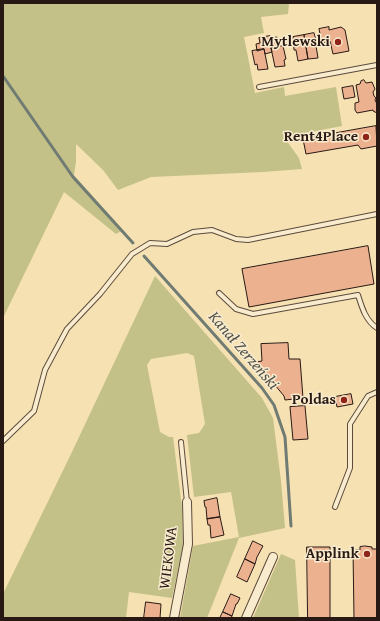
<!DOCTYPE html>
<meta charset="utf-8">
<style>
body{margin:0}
#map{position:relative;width:380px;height:621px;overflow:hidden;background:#f6e1b3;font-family:"Gentium Book Plus",serif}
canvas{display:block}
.frame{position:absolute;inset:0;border:4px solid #281914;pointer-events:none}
</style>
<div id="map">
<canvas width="380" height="621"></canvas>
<div class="frame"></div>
</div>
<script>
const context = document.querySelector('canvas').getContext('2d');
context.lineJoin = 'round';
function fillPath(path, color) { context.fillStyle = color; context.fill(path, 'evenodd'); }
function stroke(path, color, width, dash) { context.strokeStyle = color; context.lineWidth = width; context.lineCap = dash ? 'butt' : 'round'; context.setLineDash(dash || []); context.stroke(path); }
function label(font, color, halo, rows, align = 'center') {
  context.font = font + ' "Gentium Book Plus",serif'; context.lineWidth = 3; context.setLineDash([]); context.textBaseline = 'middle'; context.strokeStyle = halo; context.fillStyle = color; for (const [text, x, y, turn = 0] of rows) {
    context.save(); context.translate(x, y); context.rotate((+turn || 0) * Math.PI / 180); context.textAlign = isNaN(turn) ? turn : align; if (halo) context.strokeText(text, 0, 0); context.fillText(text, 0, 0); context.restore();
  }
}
fillPath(new Path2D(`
 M3,3H289L288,14L261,17L264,33L244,37L255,93L284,87L285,96L336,87L342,126L284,137L299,158L302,169L263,172L151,177L118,190L103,170L76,144V162L74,175L123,230L116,234L64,192L3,318Z
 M155,276L262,398L273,418L281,481L285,528L239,538L207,618H180L193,546L239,537L231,492L194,497L187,435L199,433L205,424L194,356L187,353L151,359L147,365L160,432L169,437H173L182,507L183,546L172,598L129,592L126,618H3V594L71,454Z
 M281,554L295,560L299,618H253Z`), '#c3c188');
stroke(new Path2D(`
 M3,76L73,177L133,243
 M144,256L262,388L274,405L285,437L291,526`), '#6f7b73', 3);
const building = new Path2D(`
 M329,27V30L341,27L345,30L349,51L333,54L330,41L322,43L319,29Z
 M314,33L318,46H316L318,58L308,59L304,35Z
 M304,35L308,59L298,61L296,50H294L293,37Z
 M270,36V38L277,37L278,47L271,48L272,52L265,54L264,49L257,51L256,44L260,43L259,38Z
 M283,46L286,59L284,60L285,66L275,67L271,48Z
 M264,49L268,69L258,70L257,64L255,65L252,51Z
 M364,80L366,83L372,82L375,89L373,92L374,96L376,98L375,100L377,104V113L373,111V110L357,113L355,110V103L359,102L356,85L360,84L361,81Z
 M353,86L355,97L344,99L342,88Z
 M376,126L377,146L361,149L358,145L306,154L303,139Z
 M368,246L374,284L249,307L242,269Z
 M288,343L289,359H300L303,398L285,400L284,396L256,362L262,361L261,344Z
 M351,394L353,404L337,407L335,397Z
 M305,406L308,439L293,440L290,407Z
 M217,498L220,517L207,519L206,507H205L204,501Z
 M220,517L224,535L211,538L210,525H208L207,519Z
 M253,541L263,546L257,557L255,564L245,559Z
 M365,546L372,547V549H377V618H354L353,550H360V547Z
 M307,547H330V618H308Z
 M245,559L255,564L247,582L237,577Z
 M231,594L240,598L237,604H236L232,616L223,612Z
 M146,602L161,604L160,618H144Z
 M223,612L232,616L231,618H220Z`);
fillPath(building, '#ecb290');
stroke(building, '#281914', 1);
const service = new Path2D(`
 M259,87L377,65
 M219,293L236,309L253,314L358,295C362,308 366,321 377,328
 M3,441L34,411L45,370L67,329L100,294L132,254L150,243L167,244L193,232L212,230L236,239L248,240L377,214
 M181,442L187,502
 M335,507L350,468V424L368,396L377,392`);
const minor = new Path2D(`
 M174,618L188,544L187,502
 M246,618L273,557`);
stroke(service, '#5c4b3c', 6);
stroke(minor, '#5c4b3c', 10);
stroke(service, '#f9ecce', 4);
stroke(minor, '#f9ecce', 8);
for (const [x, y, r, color] of [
 [338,42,4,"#8f2418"],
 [366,137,4,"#8f2418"],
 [344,400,4,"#8f2418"],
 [367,554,4,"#8f2418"]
]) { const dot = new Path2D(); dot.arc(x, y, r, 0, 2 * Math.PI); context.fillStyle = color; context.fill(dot); stroke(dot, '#f9ecce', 1.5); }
label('bold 15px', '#281914', '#f9ecce', [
 ["Mytlewski",330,42],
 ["Rent4Place",358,137],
 ["Poldas",336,400],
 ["Applink",359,554]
], 'right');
label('15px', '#281914', '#f9ecce', [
 ["WIEKOWA",169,558,-83]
]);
label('italic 16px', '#51524c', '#f9ecce', [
 ["Kanał Zerzeński",243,351,49]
]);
</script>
